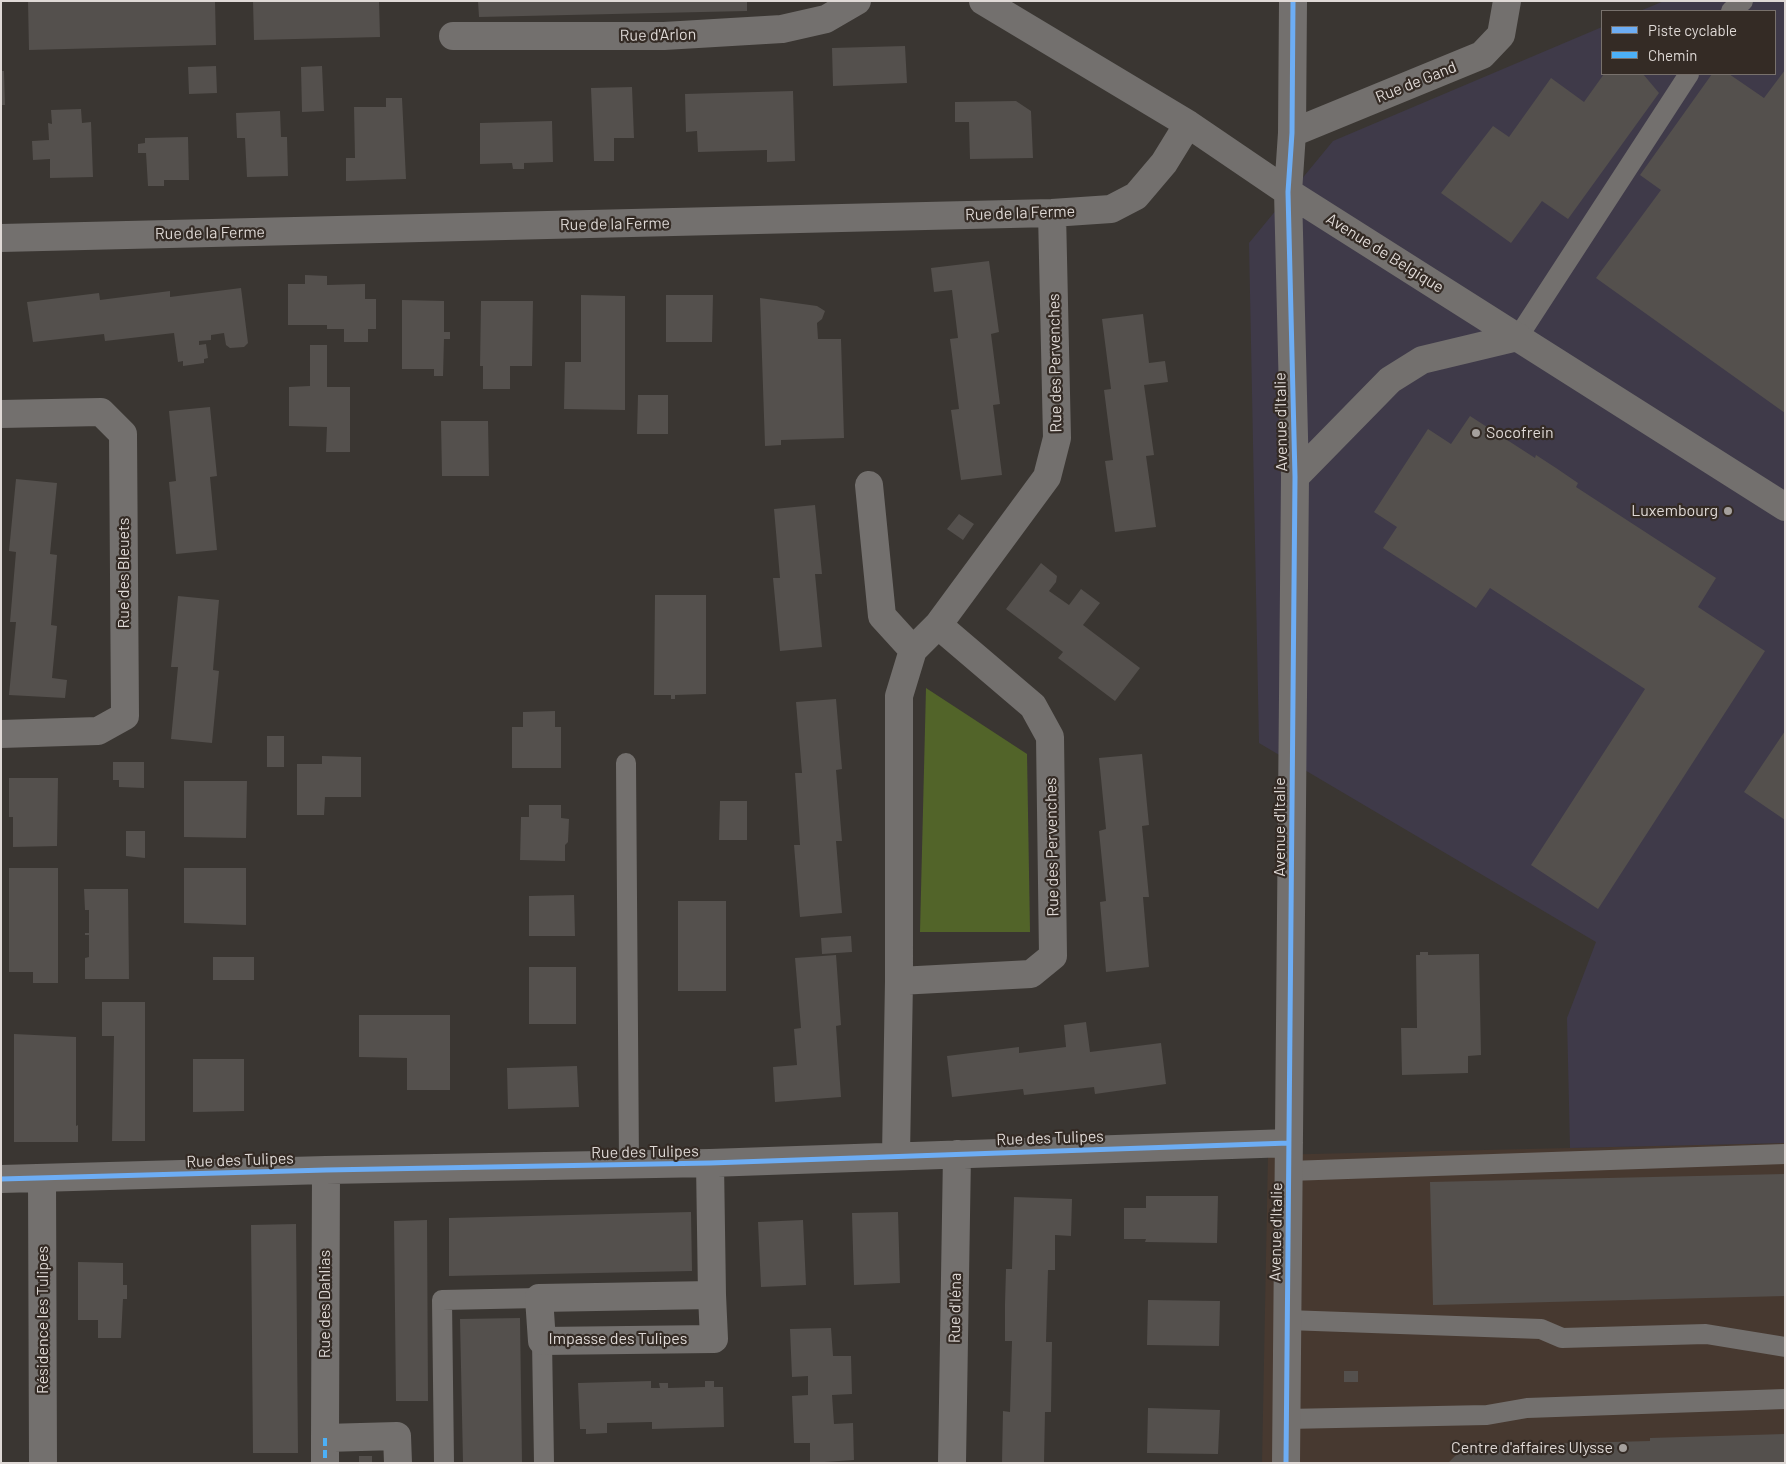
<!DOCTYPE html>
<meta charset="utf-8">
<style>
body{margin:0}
#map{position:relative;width:1786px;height:1464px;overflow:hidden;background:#3a3632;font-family:Barlow,sans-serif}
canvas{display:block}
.frame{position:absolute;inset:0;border:2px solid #dfd9d6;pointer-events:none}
.legend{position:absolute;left:1601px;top:10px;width:175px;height:65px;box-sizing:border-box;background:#342b25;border:1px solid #78716c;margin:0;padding:6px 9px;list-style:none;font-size:15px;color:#dfd9d6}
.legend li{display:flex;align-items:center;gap:10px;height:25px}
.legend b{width:25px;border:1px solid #78716c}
</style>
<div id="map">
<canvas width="1786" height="1464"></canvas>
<div class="frame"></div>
<ul class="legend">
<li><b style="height:6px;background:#6dadf4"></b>Piste cyclable</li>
<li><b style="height:6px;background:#4cb0f7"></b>Chemin</li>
</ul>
</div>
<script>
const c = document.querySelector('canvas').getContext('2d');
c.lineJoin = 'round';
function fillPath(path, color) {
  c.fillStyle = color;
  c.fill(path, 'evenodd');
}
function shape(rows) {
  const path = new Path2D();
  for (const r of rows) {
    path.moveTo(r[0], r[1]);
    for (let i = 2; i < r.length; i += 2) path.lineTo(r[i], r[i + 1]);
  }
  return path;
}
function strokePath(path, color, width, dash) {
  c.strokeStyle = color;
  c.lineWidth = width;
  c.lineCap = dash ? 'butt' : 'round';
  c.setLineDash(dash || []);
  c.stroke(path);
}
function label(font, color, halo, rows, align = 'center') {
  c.font = font + ' Barlow,sans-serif';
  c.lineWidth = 4.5;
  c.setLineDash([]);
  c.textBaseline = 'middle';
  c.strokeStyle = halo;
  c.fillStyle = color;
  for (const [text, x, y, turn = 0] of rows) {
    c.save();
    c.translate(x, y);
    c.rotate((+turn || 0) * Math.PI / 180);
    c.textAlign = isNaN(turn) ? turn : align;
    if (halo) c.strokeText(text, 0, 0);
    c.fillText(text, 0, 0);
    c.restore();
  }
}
fillPath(shape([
 [1785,1143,1785,1463,1262,1463,1268,1155]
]), '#473930');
fillPath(shape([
 [1664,1,1785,1,1785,1143,1570,1148,1567,1018,1596,942,1259,743,1249,243,1333,141,1602,27,1602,74,1775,74,1775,11,1640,11]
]), '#3f3a49');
fillPath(shape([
 [926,688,1027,754,1030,932,920,932]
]), '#526429');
fillPath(shape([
 [28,1,215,1,216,45,29,50],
 [253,1,379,1,380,37,254,40],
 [478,1,747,1,747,11,479,17],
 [905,46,907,83,833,86,832,48],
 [216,66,217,93,189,94,188,67],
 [322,66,324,111,302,112,301,67],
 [1785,70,1785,413,1596,278,1661,190,1640,175,1712,74,1729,74,1764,98],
 [1,71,4,71,5,105,1,105],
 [1604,74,1643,74,1659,93,1568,219,1542,201,1511,243,1441,193,1493,126,1509,137,1551,78,1584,102],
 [632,87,634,138,614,138,614,161,594,161,591,88],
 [793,91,795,161,767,162,767,150,698,152,697,131,686,132,685,94],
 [386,98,402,98,406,179,346,181,346,158,355,158,354,107,386,107],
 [1016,101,1031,111,1033,158,970,159,969,122,955,122,955,102],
 [81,109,82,123,91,122,93,177,50,178,50,159,33,160,32,141,49,140,48,123,52,124,51,110],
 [280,111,281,137,287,137,288,176,247,177,245,138,237,138,236,113],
 [552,121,553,162,524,163,524,169,513,169,512,163,480,164,480,123],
 [188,137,189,180,164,180,164,186,148,186,146,153,138,153,138,144,145,143,145,138],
 [989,261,999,332,991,334,1000,404,993,405,1002,475,961,480,951,410,959,409,950,339,958,338,952,290,934,292,931,268],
 [305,275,327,276,327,285,365,284,365,299,376,299,376,329,368,329,368,342,344,342,344,329,327,329,327,325,288,325,288,284,305,284],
 [241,288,248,343,244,347,230,348,226,345,224,333,211,335,211,340,199,341,199,345,206,344,208,358,204,359,204,363,183,366,183,361,178,362,174,333,105,341,104,334,33,342,27,302,99,293,100,300,170,291,170,297],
 [581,295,625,296,625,410,564,409,565,362,581,362],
 [666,295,713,295,712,342,666,342],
 [760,298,817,306,825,311,822,319,817,323,818,339,841,339,844,438,781,440,781,445,765,446],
 [402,300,444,301,444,332,450,332,450,339,444,339,443,376,434,376,434,369,402,369],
 [481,301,533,301,532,366,510,366,510,389,483,389,483,366,480,366],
 [1143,314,1149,363,1165,361,1168,382,1144,385,1154,455,1146,456,1156,527,1115,532,1105,461,1113,460,1104,390,1111,389,1102,319],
 [310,345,327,345,327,387,350,387,350,452,326,452,327,427,289,426,289,387,310,386],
 [638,395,668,395,668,434,637,434],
 [210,407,217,476,210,477,217,550,176,554,169,482,176,481,169,411],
 [1470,416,1535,458,1536,455,1556,468,1578,483,1576,487,1716,578,1698,607,1765,651,1598,909,1531,865,1645,689,1490,588,1476,608,1383,548,1397,527,1374,512,1428,429,1451,444],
 [441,421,488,421,489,476,442,476],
 [16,479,57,483,50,554,57,555,51,625,57,626,52,678,67,680,65,698,9,695,16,622,10,622,16,552,9,551],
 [815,505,822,574,815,574,822,647,780,651,773,578,780,578,774,509],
 [959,514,974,524,963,540,947,529],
 [1041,563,1057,576,1056,582,1049,591,1069,605,1081,589,1100,603,1083,625,1140,668,1115,701,1058,658,1063,652,1006,609],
 [655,595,706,595,706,694,675,695,675,699,671,699,671,695,654,695],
 [178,596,219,600,213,670,219,671,212,743,171,739,178,667,171,667],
 [836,699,842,769,836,770,842,841,836,841,842,913,800,917,794,845,800,845,795,773,802,773,796,702],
 [555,711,555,727,561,727,561,768,512,768,512,727,523,727,523,712],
 [1785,731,1785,820,1744,792],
 [267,736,284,736,284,767,267,767],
 [1142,754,1149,825,1142,826,1149,897,1143,897,1149,967,1106,972,1100,902,1106,901,1099,831,1106,829,1099,758],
 [322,756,361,757,361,797,325,797,324,815,297,815,297,764,322,764],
 [113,762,144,762,144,788,119,787,119,780,113,780],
 [9,778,58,778,57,846,13,847,13,817,9,817],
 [184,781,247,781,246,838,184,837],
 [720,801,747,801,747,840,719,840],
 [529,805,561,805,561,818,569,819,568,842,565,845,565,861,520,860,521,817,529,817],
 [126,831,145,831,145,858,126,856],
 [9,868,58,868,58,983,33,983,33,972,9,972],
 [184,868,246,868,246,925,184,923],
 [84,889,128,889,129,979,85,979,85,958,89,957,89,935,85,935,85,933,89,933,89,910,85,910],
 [574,895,575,936,529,936,529,896],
 [678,901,726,901,726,991,678,991],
 [851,936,852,952,822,954,821,938],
 [1420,952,1428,952,1428,955,1479,954,1481,1055,1468,1056,1468,1073,1402,1075,1401,1028,1417,1028,1416,955,1420,955],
 [836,955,841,1025,836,1026,841,1097,775,1102,773,1067,797,1065,794,1029,801,1028,795,958],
 [213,957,254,957,254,980,213,980],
 [529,967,576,967,576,1024,529,1024],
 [102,1002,145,1002,145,1141,112,1141,114,1036,102,1036],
 [359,1015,450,1015,450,1090,407,1090,407,1058,359,1057],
 [1086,1022,1090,1052,1161,1043,1166,1084,1095,1094,1094,1087,1024,1095,1023,1089,952,1097,947,1056,1019,1047,1019,1053,1066,1047,1064,1025],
 [14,1034,76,1037,76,1126,78,1125,78,1142,14,1142],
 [193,1059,244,1059,244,1111,193,1112],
 [577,1066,579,1107,508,1109,507,1068],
 [1785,1174,1785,1296,1433,1305,1430,1182],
 [1146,1196,1218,1196,1217,1243,1145,1242,1146,1239,1124,1239,1124,1208,1146,1208],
 [1014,1197,1072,1199,1071,1236,1055,1235,1055,1270,1048,1270,1046,1342,1052,1342,1051,1412,1045,1412,1044,1463,1002,1463,1003,1411,1010,1412,1012,1341,1005,1341,1005,1304,1006,1269,1012,1269],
 [691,1212,692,1271,449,1276,449,1218],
 [898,1212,900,1283,854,1285,852,1213],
 [427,1220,428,1401,396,1401,394,1221],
 [803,1220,806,1285,761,1287,758,1222],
 [296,1224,298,1453,253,1453,251,1225],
 [78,1262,123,1263,123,1285,127,1285,127,1299,123,1299,121,1338,98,1338,98,1320,78,1320],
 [1148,1300,1220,1301,1219,1346,1147,1345],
 [520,1318,522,1463,463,1463,460,1319],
 [831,1328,833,1356,851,1356,852,1394,832,1395,834,1424,853,1423,854,1460,810,1463,810,1443,794,1443,792,1396,808,1395,808,1376,792,1377,790,1329],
 [1344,1371,1358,1371,1358,1382,1344,1382],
 [651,1381,651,1388,660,1388,659,1383,668,1383,668,1388,705,1387,705,1381,714,1381,714,1387,723,1387,724,1427,652,1429,652,1422,607,1423,607,1433,586,1434,586,1429,580,1429,578,1383],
 [1148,1408,1220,1410,1218,1454,1147,1453],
 [1785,1434,1785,1463,1448,1463,1461,1450,1461,1446,1650,1441,1650,1438],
 [359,1456,372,1456,372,1463,359,1463]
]), '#54504d');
strokePath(shape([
 [1731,11,1743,1],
 [1518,337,1689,74],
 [626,763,629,1165],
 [1289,1171,1785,1154],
 [1287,1320,1541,1329,1562,1338,1706,1334,1785,1347],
 [542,1341,544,1463],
 [1286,1419,1487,1415,1527,1408,1785,1399],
 [444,1463,442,1300,539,1298]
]), '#73706e', 20);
strokePath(shape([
 [983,1,1188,124,1288,192,1785,507],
 [453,36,664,36,782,29,826,19,857,1],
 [1292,133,1482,55,1501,35,1507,1],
 [1,238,1052,213,1111,209,1136,196,1164,163,1188,124],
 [1,414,101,412,123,434,125,716,98,731,1,734],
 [1295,477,1390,380,1422,360,1518,337],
 [869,485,882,616,913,650],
 [899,981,1031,974,1053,956,1050,737,1033,706,938,625],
 [896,1155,899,981,899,696,913,650,938,625,1047,477,1057,438,1052,213],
 [710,1163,712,1295,539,1298,542,1341,714,1339,712,1295],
 [326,1170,325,1438,397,1436,398,1463],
 [42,1178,43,1463],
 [1,1179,326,1170,710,1163,1289,1143],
 [325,1438,325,1463],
 [952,1463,957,1154],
 [1286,1463,1295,477,1288,192,1292,133,1293,1]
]), '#73706e', 28);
strokePath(shape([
 [325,1438,325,1463]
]), '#4cb0f7', 4, [8, 4]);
strokePath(shape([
 [1,1179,326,1170,710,1163,1289,1143],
 [1286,1463,1295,477,1288,192,1292,133,1293,1]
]), '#6dadf4', 5);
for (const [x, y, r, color] of [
 [1476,433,5,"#a5a09d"],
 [1728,511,5,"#a5a09d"],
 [1623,1448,5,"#a5a09d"]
]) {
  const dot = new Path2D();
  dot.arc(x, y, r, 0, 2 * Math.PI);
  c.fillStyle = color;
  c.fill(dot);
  strokePath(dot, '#342b25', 2);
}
label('16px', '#dfd9d6', '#342b25', [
 ["Rue d'Arlon",658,35,-1],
 ["Rue de Gand",1416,82,-22],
 ["Rue de la Ferme",1020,213,-2],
 ["Rue de la Ferme",615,224,-1],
 ["Rue de la Ferme",210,233,-1],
 ["Avenue de Belgique",1385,253,32],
 ["Rue des Pervenches",1055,363,-91],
 ["Avenue d'Italie",1281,422,-91],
 ["Rue des Bleuets",124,573,-90],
 ["Avenue d'Italie",1280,827,-90],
 ["Rue des Pervenches",1052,847,-91],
 ["Rue des Tulipes",1050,1138,-2],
 ["Rue des Tulipes",645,1152,-1],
 ["Rue des Tulipes",240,1160,-2],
 ["Avenue d'Italie",1276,1232,-89],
 ["Rue des Dahlias",325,1304,-90],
 ["Rue d'Iéna",955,1308,-89],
 ["Résidence les Tulipes",43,1320,-90],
 ["Impasse des Tulipes",618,1339]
]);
label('16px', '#dfd9d6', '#342b25', [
 ["Socofrein",1486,433,"left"],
 ["Luxembourg",1718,511],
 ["Centre d'affaires Ulysse",1613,1448]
], 'right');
</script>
